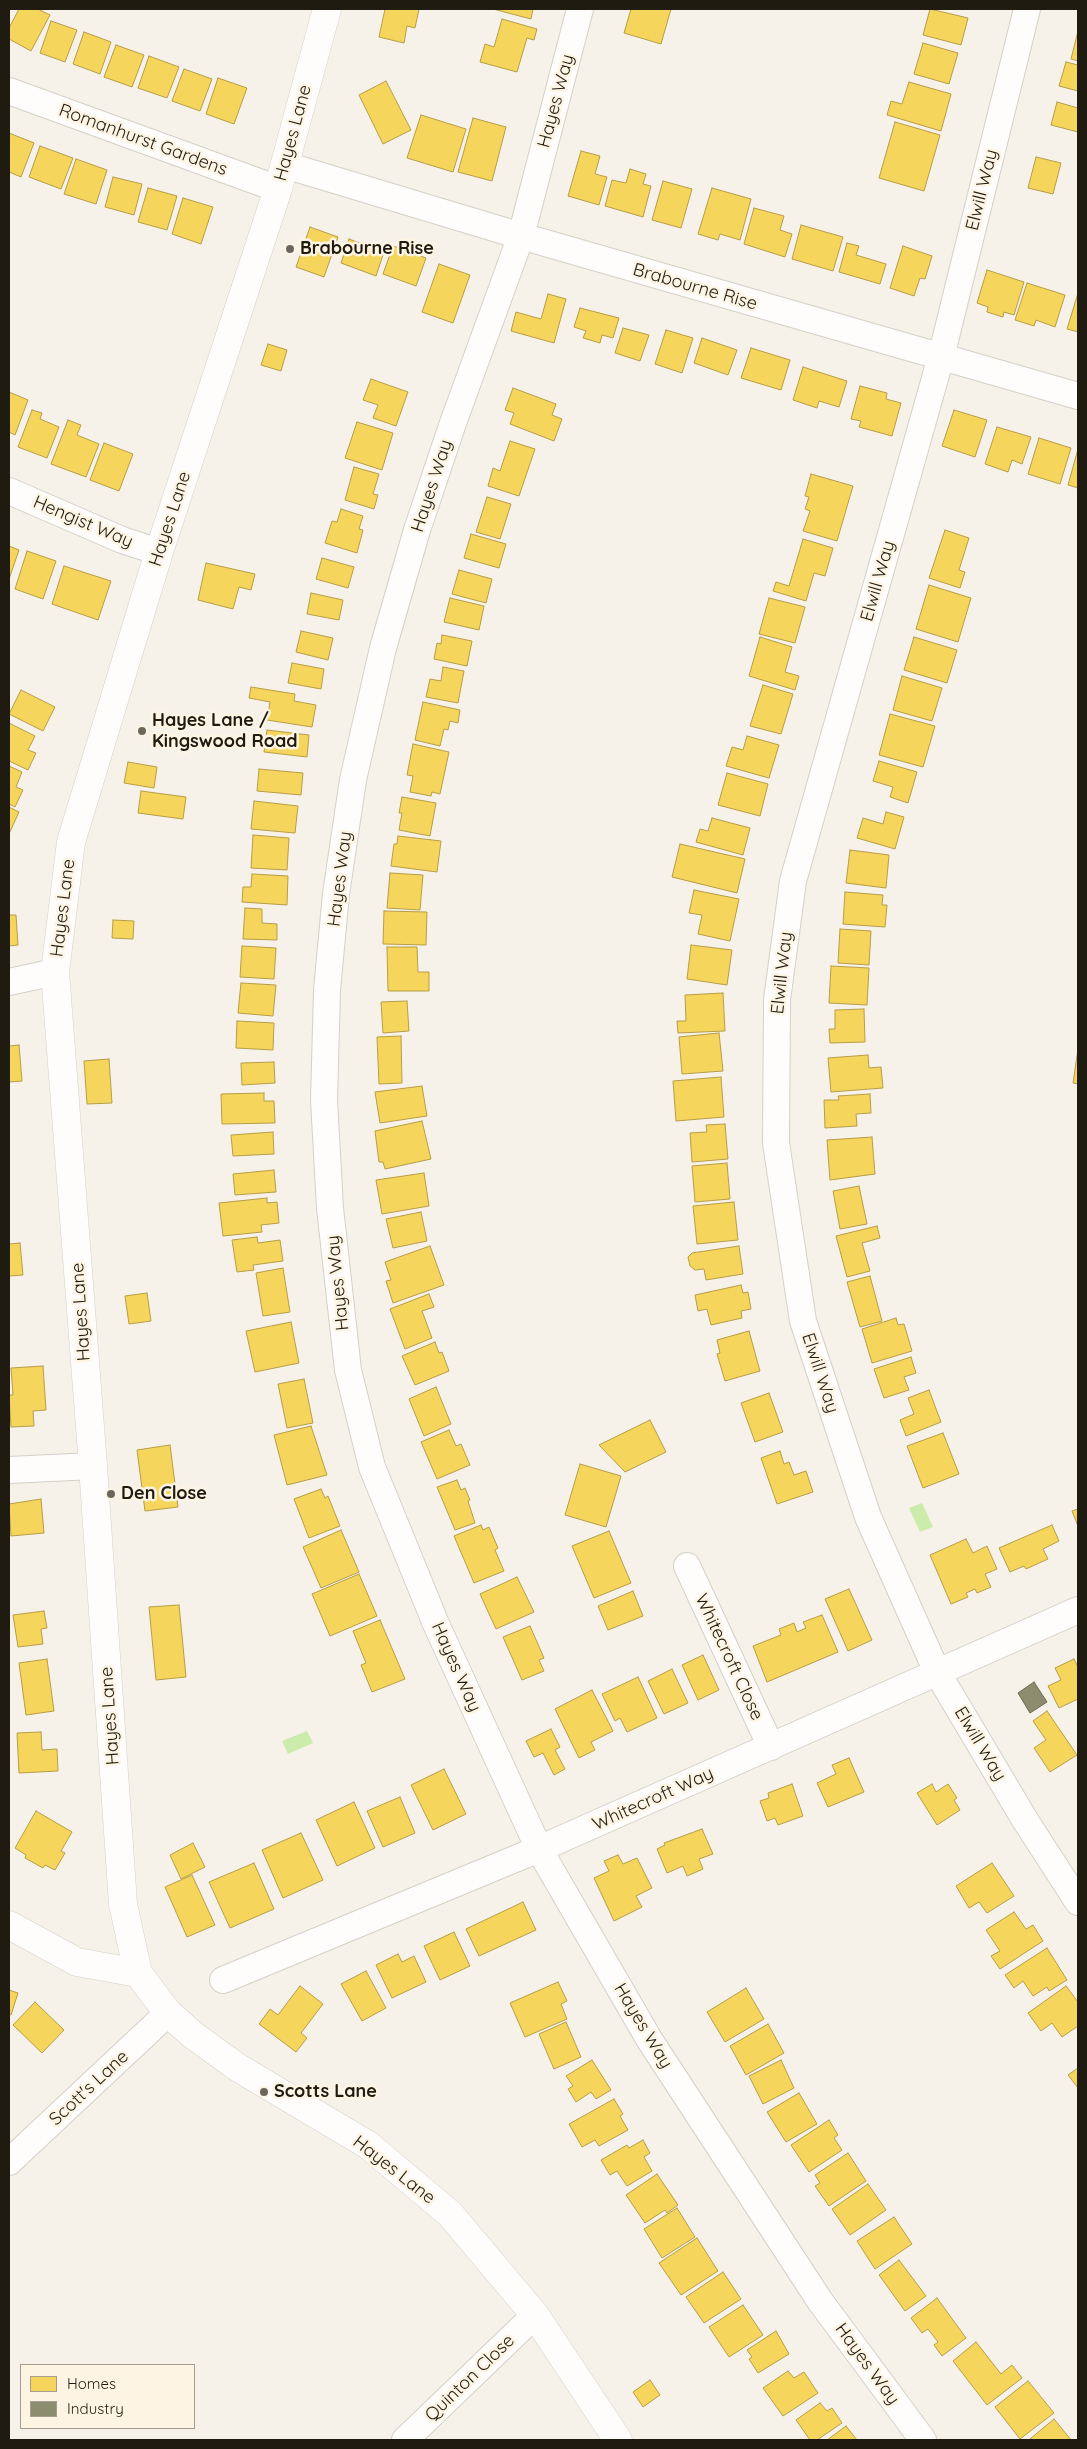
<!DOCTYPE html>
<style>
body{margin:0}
#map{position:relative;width:1087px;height:2449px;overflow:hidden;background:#f7f2e9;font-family:Quicksand,sans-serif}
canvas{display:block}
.frame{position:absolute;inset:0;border:10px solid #201b11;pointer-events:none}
.legend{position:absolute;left:20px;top:2364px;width:175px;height:65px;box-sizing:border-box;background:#fdf4e3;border:1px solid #a59d8f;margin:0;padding:6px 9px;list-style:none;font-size:15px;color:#201b11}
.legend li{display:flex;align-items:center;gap:10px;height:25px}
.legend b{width:25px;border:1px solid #a59d8f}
</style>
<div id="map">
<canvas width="1087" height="2449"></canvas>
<div class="frame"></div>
<ul class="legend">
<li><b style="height:14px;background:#f6d55c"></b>Homes</li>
<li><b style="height:14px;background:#8c8c6e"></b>Industry</li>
</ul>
</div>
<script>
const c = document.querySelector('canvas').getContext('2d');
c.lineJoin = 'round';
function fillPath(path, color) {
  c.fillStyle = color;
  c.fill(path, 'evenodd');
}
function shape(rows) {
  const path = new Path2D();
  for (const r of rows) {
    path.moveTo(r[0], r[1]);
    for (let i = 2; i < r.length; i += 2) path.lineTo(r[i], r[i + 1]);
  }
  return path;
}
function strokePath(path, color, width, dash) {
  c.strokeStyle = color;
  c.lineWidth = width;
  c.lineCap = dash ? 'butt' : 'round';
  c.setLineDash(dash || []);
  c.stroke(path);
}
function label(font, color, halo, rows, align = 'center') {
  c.font = font + ' Quicksand,sans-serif';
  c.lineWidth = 5;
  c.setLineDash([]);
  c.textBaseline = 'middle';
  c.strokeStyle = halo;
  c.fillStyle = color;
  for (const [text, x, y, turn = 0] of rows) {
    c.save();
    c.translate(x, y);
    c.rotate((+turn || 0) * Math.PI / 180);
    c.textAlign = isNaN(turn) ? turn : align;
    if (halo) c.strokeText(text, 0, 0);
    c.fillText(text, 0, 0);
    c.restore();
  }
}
fillPath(shape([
 [922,1503,933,1527,920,1532,909,1508],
 [307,1731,313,1743,288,1754,282,1741]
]), '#ccecab');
const homes = shape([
 [19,9,38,9,50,15,31,51,9,39,9,28,19,9],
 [385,9,419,9,415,28,407,26,404,43,379,37,385,9],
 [493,9,533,9,531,19,493,9],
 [631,9,671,9,661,44,624,33,631,9],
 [930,9,968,18,961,45,923,35,930,9],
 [502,19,537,29,534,40,527,38,517,72,480,62,485,44,494,47,502,19],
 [51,21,77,30,65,62,40,53,51,21],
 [1078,31,1078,61,1071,59,1078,31],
 [84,32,111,42,100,74,73,64,84,32],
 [923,43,958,53,949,84,914,74,923,43],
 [116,45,144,55,132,87,104,77,116,45],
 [149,56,179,67,167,98,138,88,149,56],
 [1066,62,1078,65,1078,91,1059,86,1066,62],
 [184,69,212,79,200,111,172,101,184,69],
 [218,78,247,88,234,124,206,114,218,78],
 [386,81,411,130,383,144,359,95,386,81],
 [909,82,951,94,941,131,887,115,891,101,902,104,909,82],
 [1057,102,1078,108,1078,132,1051,125,1057,102],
 [421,115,466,129,453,172,407,158,421,115],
 [473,118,506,127,492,181,458,172,473,118],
 [895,122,940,135,924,191,879,178,895,122],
 [9,133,34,143,21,177,9,172,9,133],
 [40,146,73,158,61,189,29,177,40,146],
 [581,151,600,156,595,174,607,177,599,205,568,196,581,151],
 [1036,157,1061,163,1053,194,1028,188,1036,157],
 [76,159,107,170,96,204,64,194,76,159],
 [630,169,646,174,643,184,651,186,643,217,605,206,612,180,626,183,630,169],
 [113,177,142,184,134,215,105,207,113,177],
 [663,181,692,189,681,228,652,220,663,181],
 [148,188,177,196,167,230,138,222,148,188],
 [712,188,751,199,740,240,720,234,718,240,698,234,712,188],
 [183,198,213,207,201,244,172,234,183,198],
 [754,208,784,216,780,230,792,234,785,257,744,244,754,208],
 [801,225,843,237,833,271,792,259,801,225],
 [310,227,338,237,324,277,296,267,310,227],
 [349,239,384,252,376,276,341,263,349,239],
 [847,243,859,246,856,255,886,264,880,284,839,272,847,243],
 [393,246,426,258,416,286,383,274,393,246],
 [903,246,932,256,925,279,920,278,914,296,890,288,903,246],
 [439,264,470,275,453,323,422,312,439,264],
 [987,270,1024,282,1014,315,1004,312,1003,317,987,312,988,307,977,303,987,270],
 [1027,283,1065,295,1055,327,1036,320,1034,326,1015,320,1027,283],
 [1078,293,1078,332,1067,329,1078,293],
 [548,294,566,299,554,343,511,331,516,312,541,319,548,294],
 [580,308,619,318,613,338,602,335,600,343,583,338,586,331,574,327,580,308],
 [623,328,649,335,640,361,615,353,623,328],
 [666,330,693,338,682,373,655,364,666,330],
 [702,338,737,350,728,375,694,363,702,338],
 [268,344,287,350,281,371,261,365,268,344],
 [751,348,790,360,781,390,741,378,751,348],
 [803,367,847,381,839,407,819,401,817,408,793,400,803,367],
 [371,379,408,392,396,426,373,418,378,405,363,400,371,379],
 [860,386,887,393,886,399,901,403,892,436,859,427,861,421,851,419,860,386],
 [513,388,556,404,552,415,562,419,554,441,510,424,514,413,505,410,513,388],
 [9,392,28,400,15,435,9,432,9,392],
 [32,410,42,413,40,419,59,427,47,458,18,447,32,410],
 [954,410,987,420,975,457,942,446,954,410],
 [68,420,81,425,77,435,99,444,86,477,51,464,68,420],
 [357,422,393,433,382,470,345,458,357,422],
 [997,427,1031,437,1022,464,1012,460,1008,472,985,464,997,427],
 [1039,438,1071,448,1060,484,1028,474,1039,438],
 [510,441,535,449,519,496,488,486,493,468,500,471,510,441],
 [104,443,133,454,119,491,90,480,104,443],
 [1078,449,1078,488,1068,485,1078,449],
 [354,467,379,474,373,494,378,495,374,509,345,500,354,467],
 [811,474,853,486,837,541,803,531,810,511,805,509,809,497,805,496,811,474],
 [487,497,511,504,500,539,476,532,487,497],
 [341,509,363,516,359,529,363,530,357,553,325,543,332,521,337,522,341,509],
 [945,530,969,538,959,570,965,572,960,588,929,578,945,530],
 [471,534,506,544,499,568,464,558,471,534],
 [803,539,833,548,825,576,814,573,806,601,773,591,776,582,789,586,803,539],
 [9,546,19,550,9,579,9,546],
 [27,551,56,561,43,599,15,589,27,551],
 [322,558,354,567,348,588,316,579,322,558],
 [206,563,255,574,251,590,239,587,233,609,198,600,206,563],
 [64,566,111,581,98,620,52,604,64,566],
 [459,570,492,579,486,603,452,594,459,570],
 [929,585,971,598,958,642,916,629,929,585],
 [311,593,343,600,339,620,307,614,311,593],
 [450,598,484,606,479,630,444,622,450,598],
 [769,598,805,607,795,643,759,634,769,598],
 [301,631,333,638,328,660,296,652,301,631],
 [442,635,472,641,467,666,434,659,437,643,441,644,442,635],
 [760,637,792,647,785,672,799,676,795,690,749,676,760,637],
 [914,637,957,650,947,683,904,670,914,637],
 [292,663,324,669,321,689,288,683,292,663],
 [443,667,464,671,458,703,426,697,430,679,441,681,443,667],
 [902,676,942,688,932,721,893,710,902,676],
 [763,685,793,694,781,734,750,726,763,685],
 [251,687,295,694,294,701,316,705,312,727,267,720,270,702,249,698,251,687],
 [21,690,55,707,43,731,9,714,21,690],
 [423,702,460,710,458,723,450,721,448,730,444,729,440,746,415,740,423,702],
 [890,714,935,726,923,767,879,755,890,714],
 [9,723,35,736,28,750,36,753,28,770,9,761,9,723],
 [267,730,309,735,307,757,264,752,267,730],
 [747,736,779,745,769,778,726,766,732,747,743,750,747,736],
 [413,744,449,752,440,794,432,792,431,796,410,792,413,776,407,775,413,744],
 [879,761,917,772,908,803,890,797,893,787,873,781,879,761],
 [128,762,157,767,154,788,124,783,128,762],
 [9,766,22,772,16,787,23,790,15,807,9,804,9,766],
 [259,769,303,773,301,795,257,791,259,769],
 [727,773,768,784,760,816,718,805,727,773],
 [141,791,186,797,183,819,138,813,141,791],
 [402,797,436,803,430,836,399,830,402,813,399,813,402,797],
 [254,801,298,806,295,833,251,829,254,801],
 [9,807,19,812,9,834,9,807],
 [886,812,904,817,895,849,857,838,863,818,883,824,886,812],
 [712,818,750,828,743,855,696,842,700,829,708,831,712,818],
 [253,835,289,838,287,870,251,868,253,835],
 [398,836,441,841,437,872,391,866,394,844,397,844,398,836],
 [680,844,745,859,737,893,672,877,680,844],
 [850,850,889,855,886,888,846,883,850,850],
 [390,873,423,875,420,910,387,908,390,873],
 [252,874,288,876,287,905,242,902,243,887,251,887,252,874],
 [694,890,739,899,730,941,698,934,702,915,689,913,694,890],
 [845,892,883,895,882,905,887,905,885,927,843,924,845,892],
 [245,908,262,909,262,923,277,924,277,940,243,939,245,908],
 [384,911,427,912,426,945,383,944,384,911],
 [9,915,16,915,18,945,9,946,9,915],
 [113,920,134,921,133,939,112,938,113,920],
 [840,929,871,931,869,965,838,963,840,929],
 [691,945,732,950,727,985,687,979,691,945],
 [242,946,276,948,274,979,240,977,242,946],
 [387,947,417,947,418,972,429,972,429,991,388,991,387,947],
 [831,966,869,968,867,1005,829,1003,831,966],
 [241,983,276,985,273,1016,238,1013,241,983],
 [723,993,725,1031,678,1033,677,1021,686,1021,685,995,723,993],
 [407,1001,409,1031,383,1033,381,1002,407,1001],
 [864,1009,865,1042,830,1043,829,1029,835,1029,835,1010,864,1009],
 [237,1021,274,1023,273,1050,236,1048,237,1021],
 [719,1033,723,1071,682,1074,679,1037,719,1033],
 [401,1036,402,1083,379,1084,377,1037,401,1036],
 [19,1045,22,1081,9,1082,9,1046,19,1045],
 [1078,1049,1078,1084,1073,1083,1078,1049],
 [868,1055,869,1068,881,1067,883,1088,831,1092,828,1058,868,1055],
 [109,1059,112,1103,87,1104,84,1061,109,1059],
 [274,1062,275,1083,242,1085,241,1063,274,1062],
 [721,1077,724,1117,676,1121,673,1081,721,1077],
 [422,1086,427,1116,380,1123,375,1092,422,1086],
 [264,1093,264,1101,274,1101,275,1123,222,1124,221,1094,264,1093],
 [870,1094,871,1113,856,1114,857,1126,825,1128,824,1100,839,1100,838,1096,870,1094],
 [422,1121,431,1159,385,1169,383,1162,379,1162,375,1131,422,1121],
 [725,1124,728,1159,692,1162,690,1133,707,1132,706,1125,725,1124],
 [273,1132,274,1154,233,1156,231,1135,273,1132],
 [872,1137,875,1174,830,1180,827,1140,872,1137],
 [727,1163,730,1199,695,1202,692,1166,727,1163],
 [274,1170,276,1192,235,1195,233,1174,274,1170],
 [424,1173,429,1206,382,1214,376,1180,424,1173],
 [859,1186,867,1224,840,1229,833,1191,859,1186],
 [267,1198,267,1203,277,1202,279,1223,261,1225,262,1232,223,1236,219,1203,267,1198],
 [734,1202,738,1240,697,1244,693,1206,734,1202],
 [421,1212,427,1241,393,1248,386,1219,421,1212],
 [877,1226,880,1238,862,1243,870,1271,847,1277,836,1236,877,1226],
 [257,1237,258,1243,280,1240,283,1261,253,1265,254,1270,237,1272,232,1240,257,1237],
 [20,1243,23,1275,9,1276,9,1244,20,1243],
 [430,1246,444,1285,393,1303,386,1281,391,1280,385,1262,430,1246],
 [739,1246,743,1274,706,1280,704,1269,695,1270,690,1266,688,1257,692,1253,739,1246],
 [283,1268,290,1312,263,1316,256,1273,283,1268],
 [870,1276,882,1321,860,1327,847,1282,870,1276],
 [741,1285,743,1293,748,1292,751,1309,741,1311,742,1318,711,1325,707,1309,698,1311,695,1295,741,1285],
 [147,1293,151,1321,129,1324,125,1296,147,1293],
 [429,1294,434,1307,422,1311,432,1338,405,1349,390,1309,429,1294],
 [896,1318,898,1325,904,1324,912,1351,872,1363,862,1329,896,1318],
 [291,1322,299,1363,255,1372,246,1331,291,1322],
 [749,1331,760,1371,725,1381,717,1354,720,1353,717,1340,749,1331],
 [435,1342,439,1353,442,1352,449,1371,415,1385,402,1356,435,1342],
 [911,1357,916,1373,904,1377,909,1390,884,1398,874,1369,911,1357],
 [43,1366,46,1410,33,1411,34,1426,11,1427,9,1395,13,1395,11,1368,43,1366],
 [304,1379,313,1423,287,1428,278,1384,304,1379],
 [436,1387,451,1424,424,1436,409,1399,436,1387],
 [929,1390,941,1422,906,1436,900,1420,914,1414,908,1398,929,1390],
 [769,1393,783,1432,755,1442,741,1403,769,1393],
 [650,1420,666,1452,625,1472,599,1445,650,1420],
 [311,1426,327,1475,287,1485,274,1435,311,1426],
 [449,1430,456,1446,461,1444,470,1465,437,1479,421,1442,449,1430],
 [943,1433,959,1474,923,1488,907,1446,943,1433],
 [170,1445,178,1507,145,1511,137,1450,170,1445],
 [780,1451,784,1464,789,1462,794,1475,806,1471,813,1492,777,1504,761,1458,780,1451],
 [580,1464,621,1476,606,1527,565,1515,580,1464],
 [457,1480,461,1490,465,1488,470,1500,468,1501,475,1523,455,1530,437,1487,457,1480],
 [321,1489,325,1498,328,1496,340,1526,309,1538,294,1499,321,1489],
 [41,1499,44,1533,11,1536,9,1504,41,1499],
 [1078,1509,1078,1526,1072,1511,1078,1509],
 [481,1525,483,1530,489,1527,498,1548,495,1550,504,1571,474,1583,454,1536,481,1525],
 [1052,1525,1059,1541,1043,1549,1048,1559,1026,1569,1024,1566,1010,1572,999,1548,1052,1525],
 [341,1530,359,1572,321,1588,303,1547,341,1530],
 [609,1531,631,1583,594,1598,572,1546,609,1531],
 [966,1539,973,1553,987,1546,997,1569,985,1574,991,1587,977,1593,975,1589,966,1593,968,1597,951,1604,930,1555,966,1539],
 [359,1574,377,1616,330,1636,312,1594,359,1574],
 [517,1577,534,1612,496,1629,480,1594,517,1577],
 [849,1589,872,1640,848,1651,825,1599,849,1589],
 [633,1591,643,1616,608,1630,598,1606,633,1591],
 [179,1605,186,1677,156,1680,149,1607,179,1605],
 [44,1611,47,1628,41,1629,43,1644,18,1647,13,1615,44,1611],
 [822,1615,838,1652,767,1682,753,1646,781,1635,779,1629,794,1623,797,1632,806,1628,803,1622,822,1615],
 [380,1620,405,1679,372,1692,361,1665,366,1663,353,1631,380,1620],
 [530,1626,544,1658,539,1660,544,1671,522,1680,503,1637,530,1626],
 [703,1655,719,1690,698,1700,682,1665,703,1655],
 [47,1659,54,1711,26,1715,19,1663,47,1659],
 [1074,1659,1078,1667,1078,1699,1059,1708,1048,1686,1061,1680,1055,1668,1074,1659],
 [672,1669,688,1703,664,1714,648,1681,672,1669],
 [638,1677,657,1718,627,1732,620,1718,615,1721,602,1694,638,1677],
 [592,1690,613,1731,591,1742,595,1750,579,1758,555,1709,592,1690],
 [1047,1711,1077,1755,1050,1772,1034,1748,1046,1740,1033,1721,1047,1711],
 [551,1729,560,1747,555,1750,565,1769,554,1775,543,1753,534,1757,526,1741,551,1729],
 [41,1732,42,1750,57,1749,58,1771,19,1773,17,1733,41,1732],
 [849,1758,864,1792,828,1807,817,1783,836,1774,832,1765,849,1758],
 [444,1769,466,1814,433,1830,411,1785,444,1769],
 [792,1784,803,1816,778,1825,775,1818,767,1821,760,1801,769,1798,768,1793,792,1784],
 [932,1784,936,1792,948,1784,957,1798,954,1800,960,1810,937,1825,917,1793,932,1784],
 [400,1797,415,1833,383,1847,367,1811,400,1797],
 [354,1802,375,1848,337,1866,316,1820,354,1802],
 [36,1811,72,1832,61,1851,65,1853,55,1870,45,1865,43,1868,25,1858,26,1855,15,1848,36,1811],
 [702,1829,713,1854,699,1859,703,1869,687,1876,683,1866,667,1873,657,1849,665,1845,664,1843,702,1829],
 [301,1833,323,1880,283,1898,262,1850,301,1833],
 [193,1843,205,1867,181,1879,170,1855,193,1843],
 [618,1855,623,1864,637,1858,652,1888,636,1896,642,1907,614,1921,594,1878,609,1871,604,1861,618,1855],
 [254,1863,274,1909,230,1928,209,1882,254,1863],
 [992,1863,1014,1896,987,1913,979,1902,969,1908,956,1886,992,1863],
 [192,1875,215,1925,187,1937,165,1887,192,1875],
 [523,1902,536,1930,479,1956,466,1929,523,1902],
 [1014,1912,1026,1929,1033,1925,1043,1941,1000,1969,991,1956,1000,1951,986,1930,1014,1912],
 [454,1932,470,1966,440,1980,424,1946,454,1932],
 [1047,1948,1067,1980,1049,1991,1047,1987,1033,1996,1023,1981,1014,1988,1005,1975,1047,1948],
 [398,1954,402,1962,414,1956,426,1982,392,1998,376,1965,398,1954],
 [366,1971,386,2008,362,2021,341,1984,366,1971],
 [558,1982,567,2001,561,2004,567,2019,525,2037,510,2003,558,1982],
 [300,1986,323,2004,301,2033,307,2038,296,2052,259,2024,270,2009,278,2015,300,1986],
 [1066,1986,1078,2002,1078,2026,1062,2037,1052,2023,1041,2031,1028,2013,1066,1986],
 [746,1988,764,2019,725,2042,707,2012,746,1988],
 [9,1990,18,1993,11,2015,9,2014,9,1990],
 [35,2002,64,2030,42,2053,13,2025,35,2002],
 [566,2022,581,2057,554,2069,539,2034,566,2022],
 [768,2024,784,2053,746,2075,730,2046,768,2024],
 [592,2060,611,2090,596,2099,591,2092,576,2102,568,2089,573,2086,566,2076,592,2060],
 [781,2060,794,2088,763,2104,749,2076,781,2060],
 [1078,2068,1078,2088,1068,2075,1078,2068],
 [799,2093,817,2124,786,2142,767,2112,799,2093],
 [614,2099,623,2114,620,2116,628,2130,599,2146,595,2140,582,2147,569,2124,614,2099],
 [829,2120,838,2135,834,2138,842,2150,809,2172,791,2145,829,2120],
 [643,2140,650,2153,644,2157,652,2171,627,2186,617,2171,610,2175,601,2160,627,2145,629,2148,643,2140],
 [848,2153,866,2181,829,2206,815,2186,820,2183,815,2175,848,2153],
 [657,2174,678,2205,667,2213,665,2210,645,2223,626,2195,657,2174],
 [868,2184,886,2210,850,2235,832,2209,868,2184],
 [677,2208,695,2237,662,2258,644,2229,677,2208],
 [894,2217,912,2244,875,2269,857,2241,894,2217],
 [697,2238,718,2271,681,2295,659,2263,697,2238],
 [899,2260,926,2296,905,2311,879,2275,899,2260],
 [723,2272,741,2299,704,2323,686,2297,723,2272],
 [937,2298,966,2338,942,2356,934,2345,938,2342,928,2329,922,2333,911,2318,937,2298],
 [743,2305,763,2335,729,2357,709,2327,743,2305],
 [776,2331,789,2354,758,2373,749,2359,752,2357,747,2350,776,2331],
 [976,2342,1001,2374,1012,2365,1022,2378,987,2405,953,2361,976,2342],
 [788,2371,794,2378,804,2372,818,2393,783,2416,763,2388,788,2371],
 [650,2380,660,2395,643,2407,633,2392,650,2380],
 [1028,2381,1054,2413,1020,2439,995,2407,1028,2381],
 [820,2403,827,2411,832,2408,842,2423,817,2440,810,2440,796,2420,820,2403],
 [1054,2419,1071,2440,1031,2440,1030,2439,1054,2419],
 [846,2426,857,2440,827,2440,846,2426]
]);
fillPath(homes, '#f6d55c');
strokePath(homes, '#b69d46', 1);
const industry = shape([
 [1034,1682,1047,1702,1030,1713,1018,1693,1034,1682]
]);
fillPath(industry, '#8c8c6e');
strokePath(industry, '#6c6a52', 1);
const street = shape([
 [580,9,521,236,453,423,417,530,383,648,353,780,336,894,327,990,324,1100,330,1208,348,1370,372,1467,436,1624,539,1849,649,2039,820,2301,923,2440],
 [1027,9,941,357,793,881,777,1000,776,1143,803,1321,868,1517,937,1672,1025,1820,1078,1902],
 [9,91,278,189],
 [285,165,521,236,1078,396],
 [9,491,122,540,159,552],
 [9,982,55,972],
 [9,1470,93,1466],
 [687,1566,771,1747],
 [223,1980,539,1849,1078,1610],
 [9,2162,168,2013],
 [405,2440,535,2315]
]);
const secondary = shape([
 [327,9,278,189,159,552,71,842,55,972,93,1466,123,1904,138,1973,168,2013,193,2035,237,2067,368,2145,450,2214,535,2315,618,2440],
 [9,1925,77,1962,138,1973]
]);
strokePath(street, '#d5d0c6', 28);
strokePath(secondary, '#d5d0c6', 29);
strokePath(street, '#fefdfc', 26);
strokePath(secondary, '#fefdfc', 28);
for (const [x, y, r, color] of [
 [290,249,5,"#6b665d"],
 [142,731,5,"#6b665d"],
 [111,1494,5,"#6b665d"],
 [264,2092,5,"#6b665d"]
]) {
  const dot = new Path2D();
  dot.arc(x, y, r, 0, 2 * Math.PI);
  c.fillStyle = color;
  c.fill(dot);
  strokePath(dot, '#fdf4e3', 2);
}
label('18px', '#201b11', '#fdf4e3', [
 ["Hayes Way",556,101,-75],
 ["Hayes Lane",293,133,-75],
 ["Romanhurst Gardens",143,140,20],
 ["Elwill Way",982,190,-76],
 ["Brabourne Rise",695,287,16],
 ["Hayes Way",432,486,-72],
 ["Hayes Lane",170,519,-72],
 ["Hengist Way",83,522,23],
 ["Elwill Way",878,581,-74],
 ["Hayes Way",340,879,-83],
 ["Hayes Lane",63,908,-83],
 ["Elwill Way",782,973,-84],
 ["Hayes Way",338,1283,-96],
 ["Hayes Lane",81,1312,-94],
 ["Elwill Way",820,1373,72],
 ["Whitecroft Close",729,1657,65],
 ["Hayes Way",456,1667,66],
 ["Hayes Lane",110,1716,-94],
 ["Elwill Way",980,1744,59],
 ["Whitecroft Way",653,1799,-24],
 ["Hayes Way",643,2026,59],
 ["Scott's Lane",89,2088,-43],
 ["Hayes Lane",394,2170,38],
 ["Hayes Way",867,2364,54],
 ["Quinton Close",470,2378,-44]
]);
label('bold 18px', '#201b11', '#fdf4e3', [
 ["Brabourne Rise",300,249],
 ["Hayes Lane /",152,721],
 ["Kingswood Road",152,742],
 ["Den Close",121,1494],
 ["Scotts Lane",274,2092]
], 'left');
</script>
